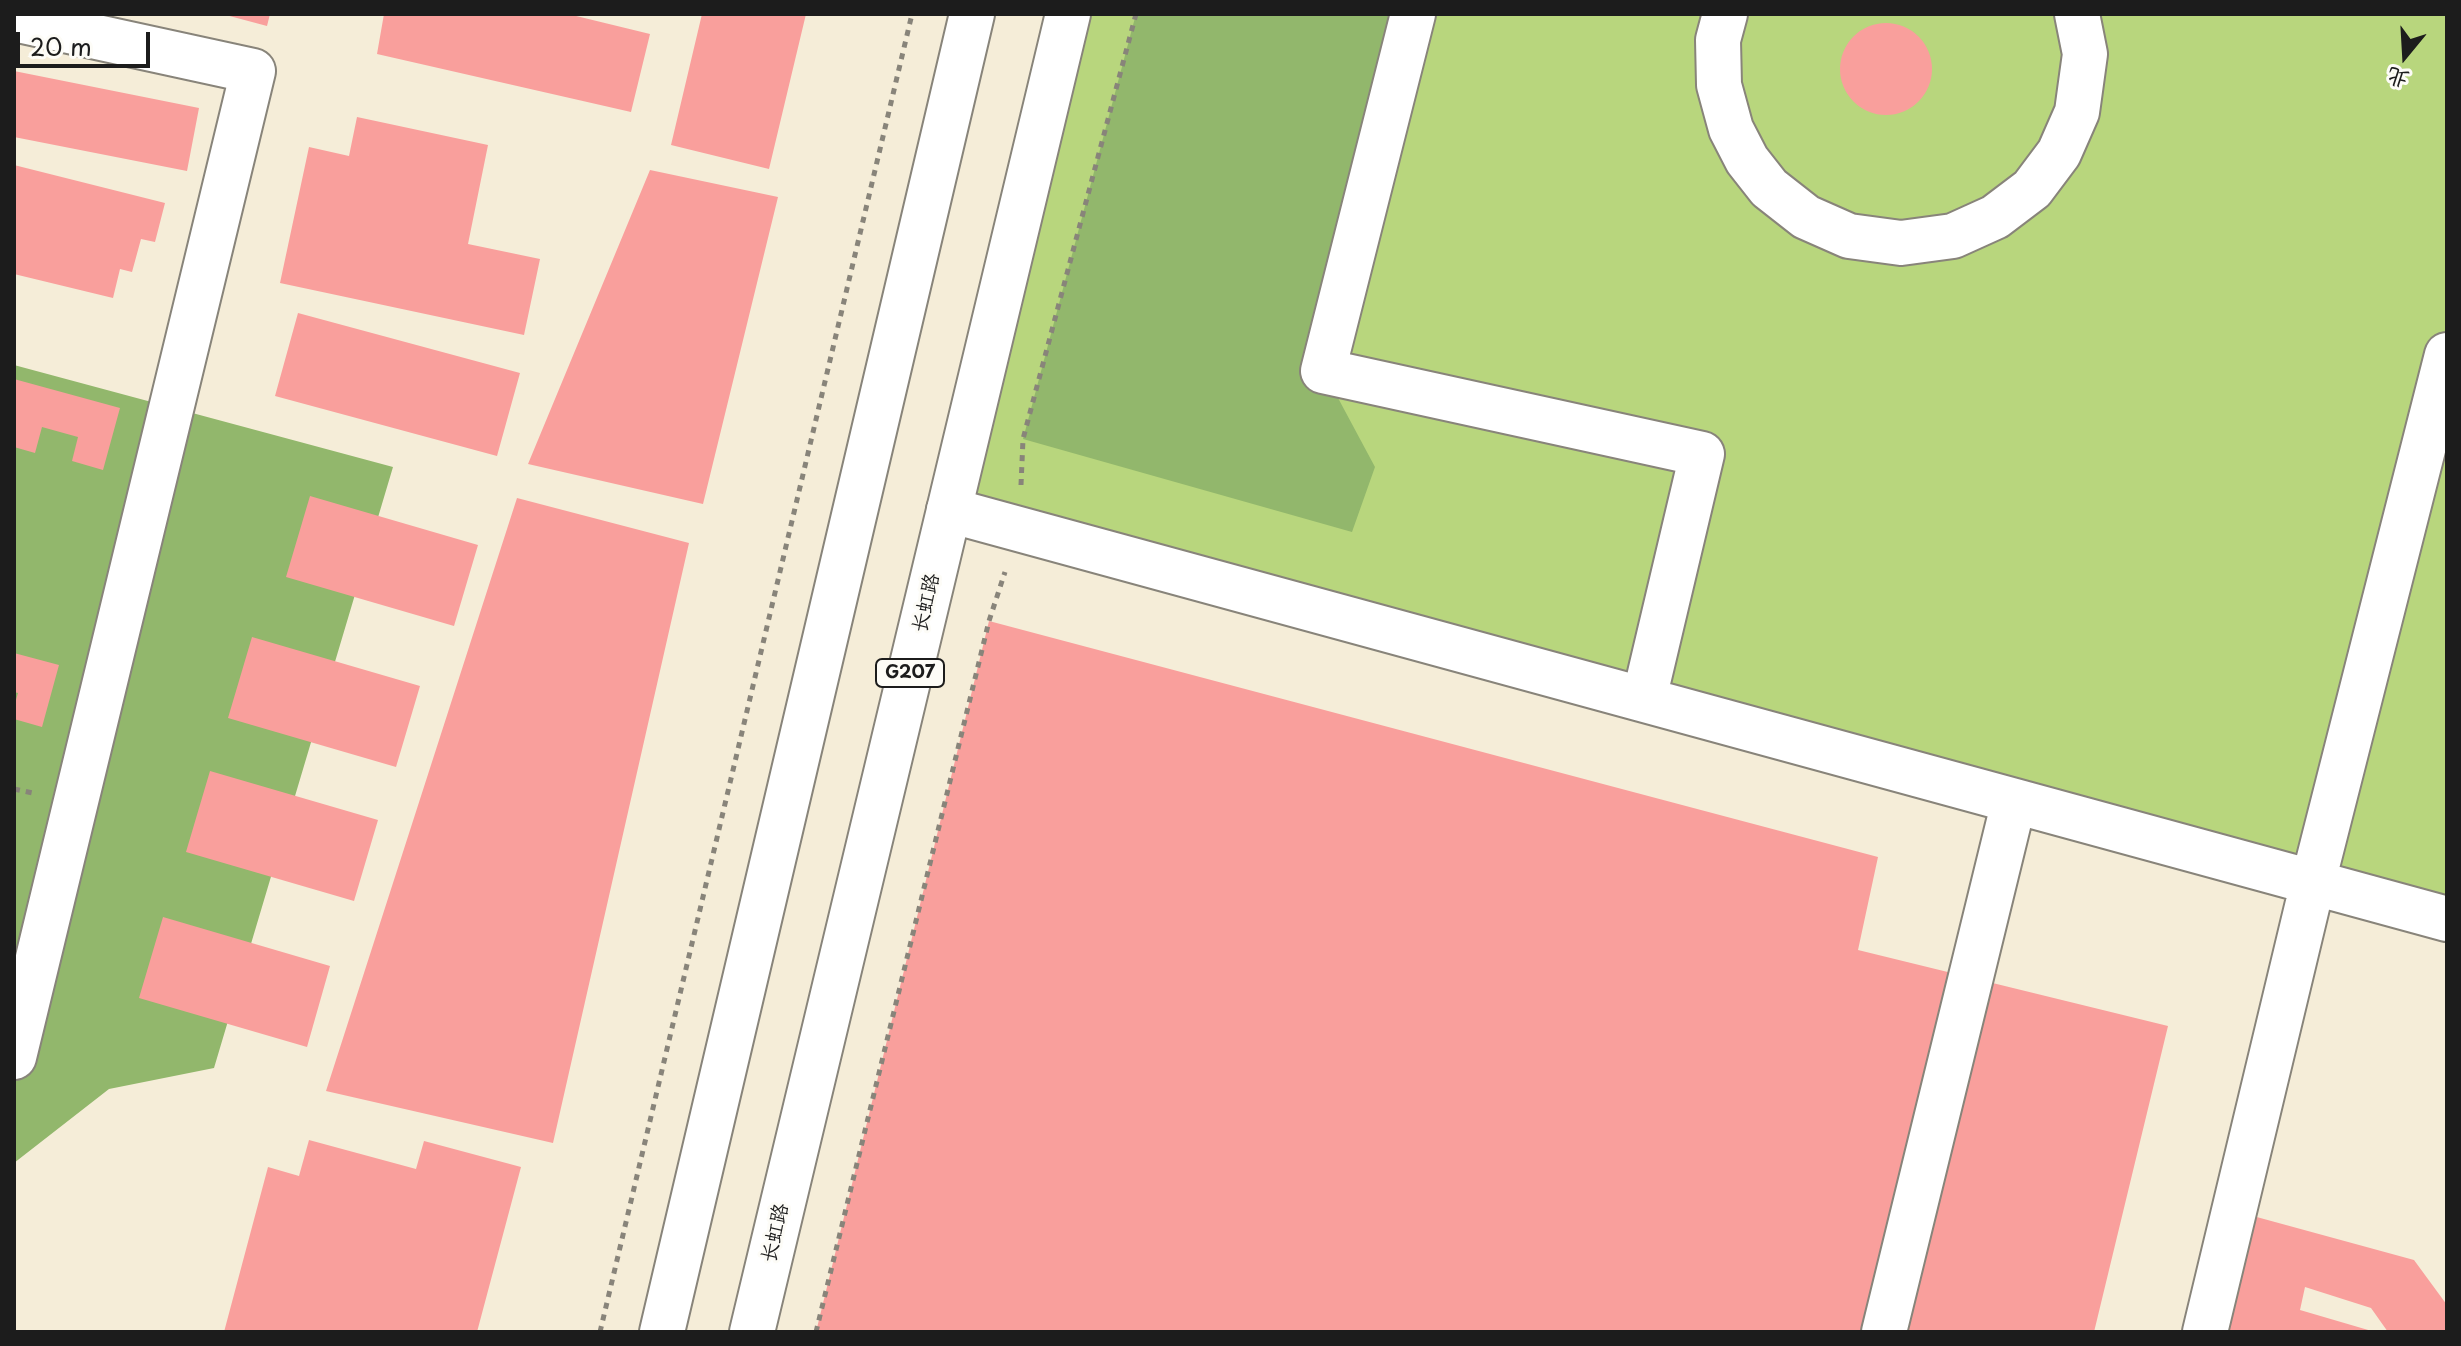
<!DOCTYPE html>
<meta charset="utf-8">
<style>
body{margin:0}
#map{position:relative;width:2461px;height:1346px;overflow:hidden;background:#f5edd8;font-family:"Playpen Sans","LXGW WenKai TC",sans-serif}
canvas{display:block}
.frame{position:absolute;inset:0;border:16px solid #1c1c1c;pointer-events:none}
.north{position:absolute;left:2365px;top:16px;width:80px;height:80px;-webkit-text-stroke:6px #fdfcf7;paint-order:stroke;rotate:198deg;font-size:22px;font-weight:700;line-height:32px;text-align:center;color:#1c1c1c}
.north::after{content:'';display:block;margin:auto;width:28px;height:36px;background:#1c1c1c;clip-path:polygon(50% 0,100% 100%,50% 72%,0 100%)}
.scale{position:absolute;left:16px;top:32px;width:134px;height:36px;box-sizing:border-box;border:4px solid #1c1c1c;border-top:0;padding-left:10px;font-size:24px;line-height:28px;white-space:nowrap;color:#1c1c1c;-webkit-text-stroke:6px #fdfcf7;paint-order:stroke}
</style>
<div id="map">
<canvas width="2461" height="1346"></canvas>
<div class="frame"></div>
<div class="north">北</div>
<div class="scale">20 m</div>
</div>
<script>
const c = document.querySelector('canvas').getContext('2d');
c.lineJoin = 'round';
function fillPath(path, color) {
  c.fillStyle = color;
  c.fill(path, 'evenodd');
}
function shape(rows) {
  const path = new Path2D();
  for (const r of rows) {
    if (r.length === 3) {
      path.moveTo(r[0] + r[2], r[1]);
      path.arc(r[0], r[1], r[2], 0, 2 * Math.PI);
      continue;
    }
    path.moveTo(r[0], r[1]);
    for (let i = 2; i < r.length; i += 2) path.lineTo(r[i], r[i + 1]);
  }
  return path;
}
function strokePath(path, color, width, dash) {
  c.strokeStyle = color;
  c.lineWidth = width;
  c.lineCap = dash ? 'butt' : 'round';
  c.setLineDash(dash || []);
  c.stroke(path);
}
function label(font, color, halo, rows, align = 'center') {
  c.font = font + ' "Playpen Sans","LXGW WenKai TC",sans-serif';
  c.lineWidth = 6;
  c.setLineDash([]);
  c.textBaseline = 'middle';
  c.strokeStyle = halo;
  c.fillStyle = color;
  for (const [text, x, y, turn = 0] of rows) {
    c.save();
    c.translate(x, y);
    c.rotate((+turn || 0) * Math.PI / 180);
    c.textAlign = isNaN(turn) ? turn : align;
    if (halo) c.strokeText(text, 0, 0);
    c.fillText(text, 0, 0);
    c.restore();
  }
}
fillPath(shape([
 [1068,14,2447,14,2447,919,949,510]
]), '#b8d67d');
fillPath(shape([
 [1136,14,1413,14,1323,370,1375,467,1352,532,1023,439],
 [14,365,393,467,214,1068,109,1089,14,1163]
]), '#92b76c');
fillPath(shape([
 [222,14,270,14,267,26],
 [384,14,568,14,650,34,631,112,377,54],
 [702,14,806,14,769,169,671,145],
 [1886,69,46],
 [14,71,199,108,187,171,14,137],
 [357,117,488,145,468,244,540,259,524,335,280,283,309,147,349,156],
 [14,165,165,203,155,242,141,239,132,272,120,269,113,298,14,274],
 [650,170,778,197,703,504,528,464],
 [298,313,520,373,497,456,275,396],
 [14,379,120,408,103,470,72,461,78,437,42,427,35,453,14,447],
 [310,496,478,545,454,626,286,577],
 [517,498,689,543,553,1143,326,1091],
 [989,621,1878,857,1858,950,2168,1026,2094,1332,816,1332],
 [252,637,420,686,396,767,228,718],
 [14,653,59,665,42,727,14,719,14,707,18,693,14,692],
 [210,771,378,820,354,901,186,852],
 [163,917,330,966,307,1047,139,998],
 [309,1140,416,1169,424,1141,521,1167,477,1332,224,1332,268,1167,299,1176],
 [2253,1216,2414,1260,2447,1305,2447,1332,2388,1332,2371,1308,2305,1287,2300,1310,2375,1332,2226,1332]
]), '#f99f9c');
const street = shape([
 [1413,14,1323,371,1702,454,1644,699],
 [1725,14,1718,40,1719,85,1731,129,1747,160,1769,188,1806,217,1849,236,1901,243,1953,236,1995,217,2032,189,2059,153,2077,112,2085,54,2077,14],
 [14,19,253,71,14,1057],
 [949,510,2447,919],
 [1884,1332,2014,801],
 [2205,1332,2313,882,2447,355]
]);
const highway = shape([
 [662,1332,972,14],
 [752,1332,1068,14]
]);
strokePath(street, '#88847a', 48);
strokePath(highway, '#88847a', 48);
strokePath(shape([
 [1021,485,1023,439,1136,14],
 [14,789,33,793],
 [600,1332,912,14],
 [816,1332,989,621,1005,572]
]), '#88847a', 5, [6, 6]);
strokePath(street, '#fff', 44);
strokePath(highway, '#fff', 44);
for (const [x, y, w] of [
 [910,673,68]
]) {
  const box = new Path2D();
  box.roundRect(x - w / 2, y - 14, w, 28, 6);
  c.fillStyle = '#fdfcf7';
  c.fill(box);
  strokePath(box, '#1c1c1c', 2);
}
label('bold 18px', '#1c1c1c', null, [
 ["G207",910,673]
]);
label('20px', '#1c1c1c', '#fdfcf7', [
 ["长虹路",927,603,-77],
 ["长虹路",776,1233,-77]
]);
</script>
